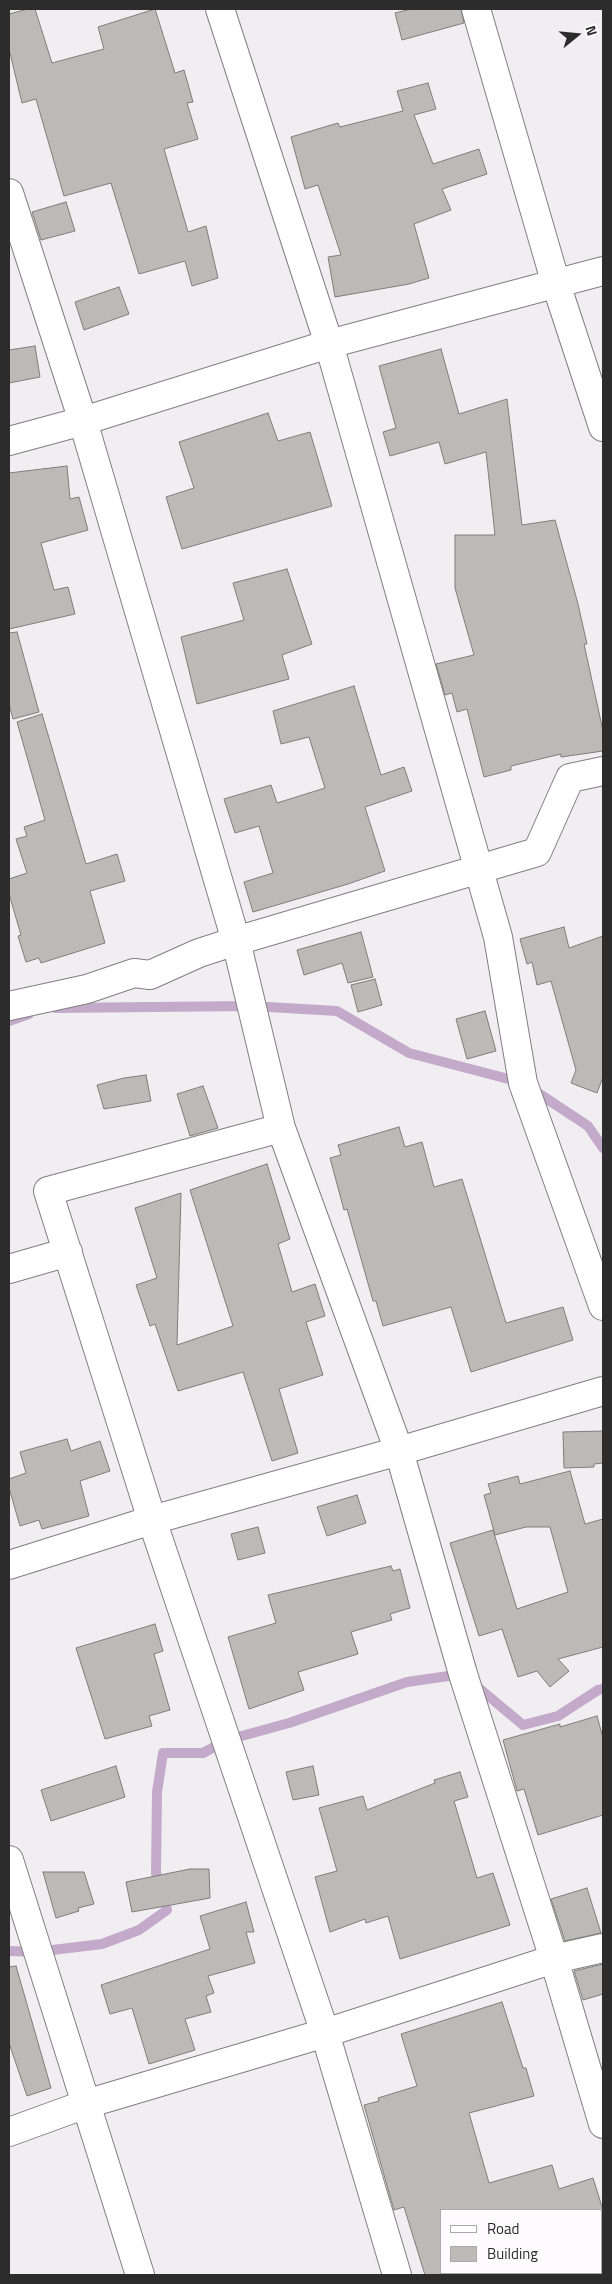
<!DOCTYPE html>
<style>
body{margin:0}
#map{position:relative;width:612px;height:2284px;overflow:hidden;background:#f1eef2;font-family:"Titillium Web",sans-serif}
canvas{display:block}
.frame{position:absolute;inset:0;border:10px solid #2d2c2d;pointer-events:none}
.legend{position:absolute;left:440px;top:2209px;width:162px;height:65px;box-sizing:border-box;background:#fefbff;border:1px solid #aaa8ab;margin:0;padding:6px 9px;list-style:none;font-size:15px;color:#2d2c2d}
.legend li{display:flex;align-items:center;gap:10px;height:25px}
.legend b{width:25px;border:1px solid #aaa8ab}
.north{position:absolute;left:552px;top:10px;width:50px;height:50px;-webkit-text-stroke:4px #fefbff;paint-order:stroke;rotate:73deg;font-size:14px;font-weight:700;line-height:20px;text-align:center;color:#2d2c2d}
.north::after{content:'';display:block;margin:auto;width:18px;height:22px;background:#2d2c2d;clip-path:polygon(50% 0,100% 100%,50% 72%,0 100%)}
</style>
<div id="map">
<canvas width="612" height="2284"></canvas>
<div class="frame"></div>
<ul class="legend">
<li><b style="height:6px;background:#fff"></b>Road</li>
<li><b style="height:14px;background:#bcb9b6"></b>Building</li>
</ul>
<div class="north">N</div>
</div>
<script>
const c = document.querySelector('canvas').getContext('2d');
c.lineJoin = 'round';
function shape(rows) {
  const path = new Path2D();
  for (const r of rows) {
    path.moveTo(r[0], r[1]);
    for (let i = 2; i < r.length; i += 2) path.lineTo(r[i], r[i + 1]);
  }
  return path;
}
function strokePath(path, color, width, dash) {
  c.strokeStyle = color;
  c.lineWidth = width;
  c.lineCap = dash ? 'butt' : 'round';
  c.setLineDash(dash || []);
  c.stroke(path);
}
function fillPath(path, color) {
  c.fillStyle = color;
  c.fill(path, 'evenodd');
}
strokePath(shape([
 [55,1008,251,1006,337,1011,409,1053,520,1082],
 [9,1021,29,1014],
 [532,1089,588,1126,603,1148],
 [474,1684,523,1725,558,1716,598,1690,603,1689],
 [9,1951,36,1952,102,1944,139,1930,167,1910,156,1873,157,1792,163,1753,203,1753,227,1740,289,1723,407,1682,462,1674]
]), '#c4aaca', 10);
const building = shape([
 [28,9,35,9,52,63,104,49,98,27,155,9,175,73,184,70,193,102,187,103,198,139,164,149,188,232,206,226,218,278,192,286,185,261,139,274,111,183,64,196,36,99,22,103,9,49,9,14,28,9],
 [411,9,461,9,464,23,402,40,395,13,411,9],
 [428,83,436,109,414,115,433,164,479,149,487,174,442,189,451,210,414,224,429,278,409,284,335,297,328,257,341,255,318,185,305,189,291,137,338,123,340,127,403,111,397,91,428,83],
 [66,202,75,231,41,240,32,212,66,202],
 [119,287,129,314,84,330,75,302,119,287],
 [35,346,40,377,9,383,9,350,35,346],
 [441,349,459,414,507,399,522,525,555,520,578,604,587,644,584,644,603,731,603,751,561,757,561,754,511,766,511,770,484,777,467,709,457,712,452,693,445,695,436,664,474,655,455,588,455,535,495,535,486,452,445,464,439,442,390,456,383,432,396,428,379,366,441,349],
 [268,413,278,441,310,432,332,506,182,549,166,497,194,488,179,442,268,413],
 [67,466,70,499,79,497,88,530,41,543,54,590,68,587,75,614,9,629,9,473,67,466],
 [287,569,312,644,282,655,289,679,197,704,181,637,244,620,233,583,287,569],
 [17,632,39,712,13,719,9,704,9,633,17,632],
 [354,686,381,775,404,767,412,791,365,807,385,871,348,884,253,912,244,882,273,873,259,826,235,833,224,799,271,785,277,803,325,788,309,737,281,744,273,711,354,686],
 [42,714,86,864,117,854,125,881,90,891,105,943,41,963,39,958,26,962,18,936,21,935,9,894,9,879,27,873,16,839,27,836,24,827,45,820,17,722,42,714],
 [564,927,569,948,603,936,603,1077,597,1093,571,1083,576,1070,551,981,537,985,532,962,527,964,520,939,564,927],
 [361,932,373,977,348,983,342,963,304,975,297,950,361,932],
 [375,979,382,1005,358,1012,351,985,375,979],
 [485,1011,496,1051,467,1059,456,1019,485,1011],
 [146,1075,151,1101,104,1109,97,1085,124,1078,146,1075],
 [203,1086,218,1128,190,1136,177,1094,203,1086],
 [399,1127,405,1147,422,1142,434,1187,462,1179,506,1323,563,1307,573,1340,471,1372,451,1307,383,1326,376,1301,373,1301,347,1209,344,1210,330,1158,341,1155,338,1145,399,1127],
 [267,1164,290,1239,278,1244,292,1292,315,1284,325,1316,306,1322,323,1375,279,1389,298,1453,272,1461,243,1372,178,1391,155,1324,150,1326,136,1285,157,1278,135,1208,181,1193,177,1345,233,1326,190,1190,267,1164],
 [603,1431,603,1463,594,1464,594,1467,564,1468,563,1432,603,1431],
 [67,1439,71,1451,100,1441,110,1471,80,1481,89,1516,42,1529,39,1520,20,1526,9,1488,9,1479,26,1473,20,1452,67,1439],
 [570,1471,585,1524,603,1519,603,1647,558,1659,569,1671,550,1687,537,1671,518,1677,502,1629,479,1636,450,1543,493,1530,517,1609,568,1592,550,1527,526,1527,495,1535,484,1495,491,1493,488,1484,518,1476,520,1484,570,1471],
 [357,1495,366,1523,327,1536,317,1507,357,1495],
 [258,1527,265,1553,238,1560,231,1534,258,1527],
 [391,1566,393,1571,400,1569,410,1608,390,1614,392,1620,351,1632,358,1654,298,1672,304,1690,249,1709,228,1637,276,1623,268,1595,391,1566],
 [155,1624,163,1651,154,1654,170,1710,149,1716,152,1726,105,1739,76,1648,155,1624],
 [597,1716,603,1738,603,1815,538,1835,524,1789,517,1791,503,1740,560,1724,560,1727,597,1716],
 [116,1766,125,1797,51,1821,41,1790,116,1766],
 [313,1766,319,1795,293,1800,286,1772,313,1766],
 [460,1772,468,1797,454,1801,477,1878,493,1873,510,1925,400,1959,388,1916,366,1923,365,1919,330,1932,315,1877,337,1871,319,1808,363,1796,367,1810,435,1783,434,1780,460,1772],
 [190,1869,209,1869,210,1898,132,1912,126,1882,190,1869],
 [43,1872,84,1872,94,1904,78,1908,79,1911,56,1918,43,1872],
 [587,1888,601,1933,565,1941,551,1899,587,1888],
 [246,1902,254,1932,246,1932,255,1963,208,1976,214,1993,206,1996,211,2012,185,2019,195,2050,149,2064,132,2008,110,2014,101,1985,210,1949,200,1916,246,1902],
 [603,1964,603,1994,583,2000,574,1971,603,1964],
 [16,1966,51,2088,27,2096,9,2043,9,1967,16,1966],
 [502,2002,523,2068,526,2068,534,2096,469,2113,489,2183,552,2165,559,2189,593,2178,603,2210,441,2210,441,2275,425,2275,404,2207,394,2210,364,2105,379,2101,378,2098,417,2086,401,2034,502,2002]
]);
fillPath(building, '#bcb9b6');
strokePath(building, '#7f7d7a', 1);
const minor = shape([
 [220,9,329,344,498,937,523,1083,603,1306],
 [476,9,556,284,603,427],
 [9,193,83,421,236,941,281,1128,399,1451,463,1674,554,1959,603,2124],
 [9,441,83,421,329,344,603,271],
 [9,1006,87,989,134,973,150,975,199,953,236,941,537,852,570,778,603,771],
 [281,1128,48,1191,152,1520,325,2033,397,2275],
 [9,1269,68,1252],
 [9,1565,152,1520,399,1451,603,1391],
 [9,1860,140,2275],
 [9,2132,86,2104,325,2033,554,1959,603,1948]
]);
strokePath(minor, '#817f82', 30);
strokePath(minor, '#fff', 28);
</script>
